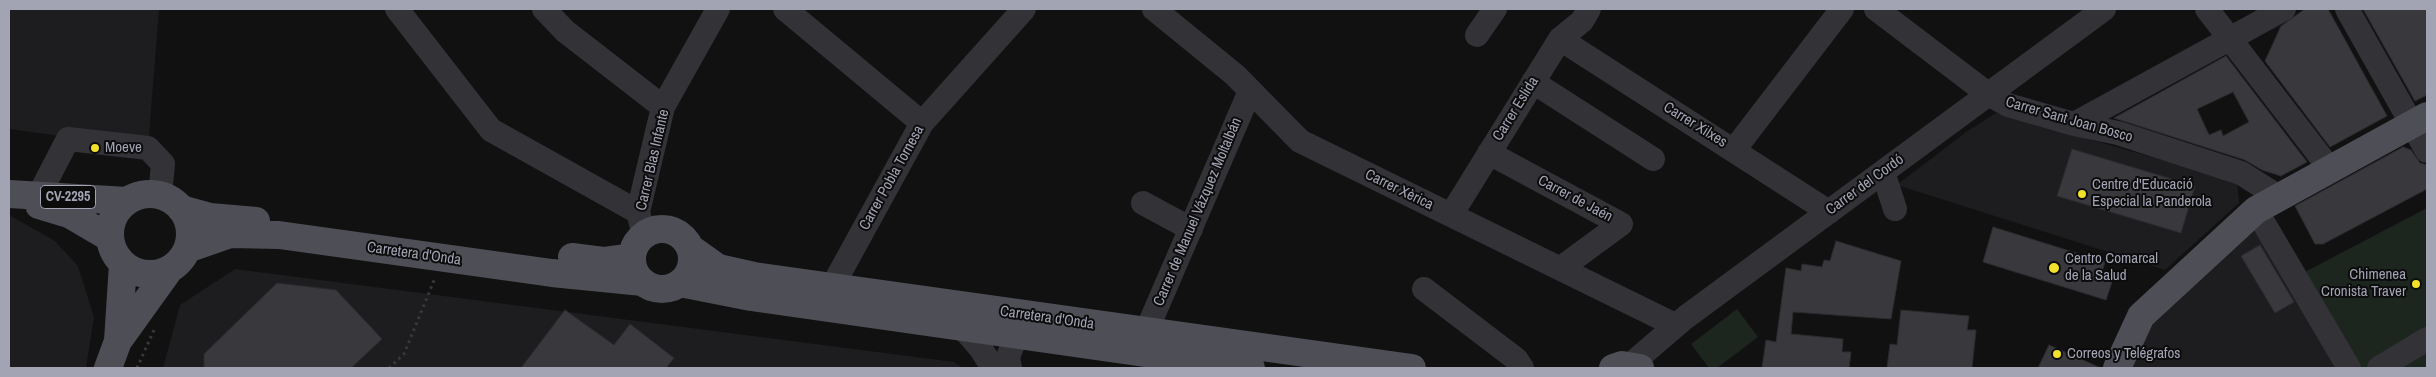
<!DOCTYPE html>
<meta charset="utf-8">
<style>
body{margin:0}
#map{position:relative;width:2436px;height:377px;overflow:hidden;background:#111112;font-family:"Archivo Narrow",sans-serif}
canvas{display:block}
.frame{position:absolute;inset:0;border:10px solid #a2a3b3;pointer-events:none}
</style>
<div id="map">
<canvas width="2436" height="377"></canvas>
<div class="frame"></div>
</div>
<script>
const c = document.querySelector('canvas').getContext('2d');
c.lineJoin = 'round';
function fillPath(path, color) {
  c.fillStyle = color;
  c.fill(path, 'evenodd');
}
function shape(rows) {
  const path = new Path2D();
  for (const r of rows) {
    if (r.length === 3) {
      path.moveTo(r[0] + r[2], r[1]);
      path.arc(r[0], r[1], r[2], 0, 2 * Math.PI);
      continue;
    }
    path.moveTo(r[0], r[1]);
    for (let i = 2; i < r.length; i += 2) path.lineTo(r[i], r[i + 1]);
  }
  return path;
}
function strokePath(path, color, width, dash) {
  c.strokeStyle = color;
  c.lineWidth = width;
  c.lineCap = dash ? 'butt' : 'round';
  c.setLineDash(dash || []);
  c.stroke(path);
}
function label(font, color, halo, rows, align = 'center') {
  c.font = font + ' "Archivo Narrow",sans-serif';
  c.lineWidth = 4;
  c.setLineDash([]);
  c.textBaseline = 'middle';
  c.strokeStyle = halo;
  c.fillStyle = color;
  for (const [text, x, y, turn = 0] of rows) {
    c.save();
    c.translate(x, y);
    c.rotate((+turn || 0) * Math.PI / 180);
    c.textAlign = isNaN(turn) ? turn : align;
    if (halo) c.strokeText(text, 0, 0);
    c.fillText(text, 0, 0);
    c.restore();
  }
}
fillPath(shape([
 [9,9,159,9,148,148,9,129],
 [1996,113,2237,181,2239,203,2165,270,1897,185,1966,132],
 [9,215,55,241,78,266,94,317,86,368,9,368],
 [2260,224,2336,368,2130,368,2151,321],
 [235,269,954,362,963,368,163,368,180,305]
]), '#1d1d1f');
fillPath(shape([
 [2427,208,2427,368,2343,368,2301,274],
 [1737,309,1758,337,1717,368,1709,368,1691,344]
]), '#1d251f');
const building = shape([
 [2305,9,2328,9,2387,116,2330,147,2265,61,2281,26,2305,9],
 [2363,9,2427,9,2427,95,2415,101,2363,9],
 [2226,56,2307,162,2281,176,2262,170,2245,160,2114,118,2226,56],
 [2233,92,2249,122,2223,136,2221,130,2209,135,2197,109,2233,92],
 [2403,147,2411,150,2420,163,2427,165,2427,189,2323,244,2315,244,2295,206,2403,147],
 [2072,149,2195,186,2181,233,2057,196,2072,149],
 [1993,227,2105,262,2101,275,2113,279,2106,300,1983,262,1993,227],
 [1836,241,1901,261,1891,319,1793,312,1791,334,1843,339,1842,352,1851,352,1849,368,1762,368,1766,340,1776,342,1786,268,1801,271,1802,264,1822,267,1824,260,1830,261,1836,241],
 [2260,245,2294,302,2275,313,2241,256,2260,245],
 [277,283,336,290,382,339,351,368,204,368,204,354,277,283],
 [565,310,614,345,630,324,674,358,666,368,521,368,565,310],
 [1901,310,1969,316,1967,330,1976,330,1972,368,1887,368,1890,344,1897,345,1901,310],
 [2049,345,2101,368,2038,368,2049,345]
]);
fillPath(building, '#38383d');
strokePath(building, '#2c2b2e', 1);
strokePath(shape([
 [137,368,154,330],
 [389,368,404,354,435,278]
]), '#38383e', 3, [2.5, 4]);
strokePath(shape([
 [397,9,491,130,638,212],
 [544,9,565,31,663,107],
 [785,9,922,123],
 [1154,9,1235,75,1300,141,1675,325],
 [1876,9,1988,94,2008,105,2074,124,2118,133,2241,173,2279,197],
 [2207,9,2330,169],
 [2347,9,2427,151],
 [1477,35,1495,9],
 [1560,39,1829,212],
 [1533,82,1653,159],
 [2074,124,2284,9],
 [1734,150,1842,9],
 [1489,153,1621,224,1561,268],
 [1883,172,1895,209],
 [39,195,68,139,148,148,163,164,160,195],
 [1143,203,1191,229],
 [2256,210,2349,368],
 [1451,215,1560,39,1582,21,1589,9],
 [644,235,638,212,663,107,718,9],
 [832,287,922,123,1024,9],
 [1424,289,1516,359,1522,368],
 [962,327,981,349,993,368],
 [1146,332,1250,91],
 [1630,365,1686,317,2104,9],
 [1010,368,1008,357,1016,336],
 [2379,368,2427,339]
]), '#323237', 24);
strokePath(shape([
 [150,234,40],
 [9,194,127,201],
 [39,205,69,214,110,238],
 [181,209,210,217,256,221],
 [662,259,30],
 [690,248,718,268,754,276,1412,368],
 [187,249,230,234,279,235,552,273,643,282],
 [572,257,603,261,632,257],
 [680,283,751,297,1251,368],
 [118,341,123,264],
 [108,368,118,341,169,270],
 [1613,368,1622,365,1640,368],
 [2117,368,2141,316,2256,210,2427,116]
]), '#4e4e56', 28);
for (const [x, y, r, color] of [
 [95,148,5,"#f1e12a"],
 [2082,194,5,"#f1e12a"],
 [2054,268,6,"#f1e12a"],
 [2416,284,5,"#f1e12a"],
 [2057,354,5,"#f1e12a"]
]) {
  const dot = new Path2D();
  dot.arc(x, y, r, 0, 2 * Math.PI);
  c.fillStyle = color;
  c.fill(dot);
  strokePath(dot, '#0c0c0d', 2);
}
for (const [x, y, w] of [
 [68,197,55]
]) {
  const box = new Path2D();
  box.roundRect(x - w / 2, y - 11.5, w, 23, 4);
  c.fillStyle = '#0c0c0d';
  c.fill(box);
  strokePath(box, '#a2a3b3', 1);
}
label('bold 14px', '#a2a3b3', null, [
 ["CV-2295",68,197]
]);
label('15px', '#a2a3b3', '#0c0c0d', [
 ["Carrer Eslida",1516,109,-58],
 ["Carrer Sant Joan Bosco",2069,120,16],
 ["Carrer Xilxes",1695,125,32],
 ["Carrer Blas Infante",653,160,-77],
 ["Carrer Pobla Tornesa",892,178,-61],
 ["Carrer del Cordó",1865,185,-36],
 ["Carrer Xèrica",1399,190,26],
 ["Carrer de Jaén",1575,199,28],
 ["Carrer de Manuel Vázquez Moltalbán",1198,212,-67],
 ["Carretera d'Onda",414,254,8],
 ["Carretera d'Onda",1047,318,8]
]);
label('15px', '#a2a3b3', '#0c0c0d', [
 ["Moeve",105,148],
 ["Centre d'Educació",2092,185],
 ["Especial la Panderola",2092,202],
 ["Centro Comarcal",2065,259],
 ["de la Salud",2065,276],
 ["Chimenea",2406,275,"right"],
 ["Cronista Traver",2406,292,"right"],
 ["Correos y Telégrafos",2067,354]
], 'left');
</script>
